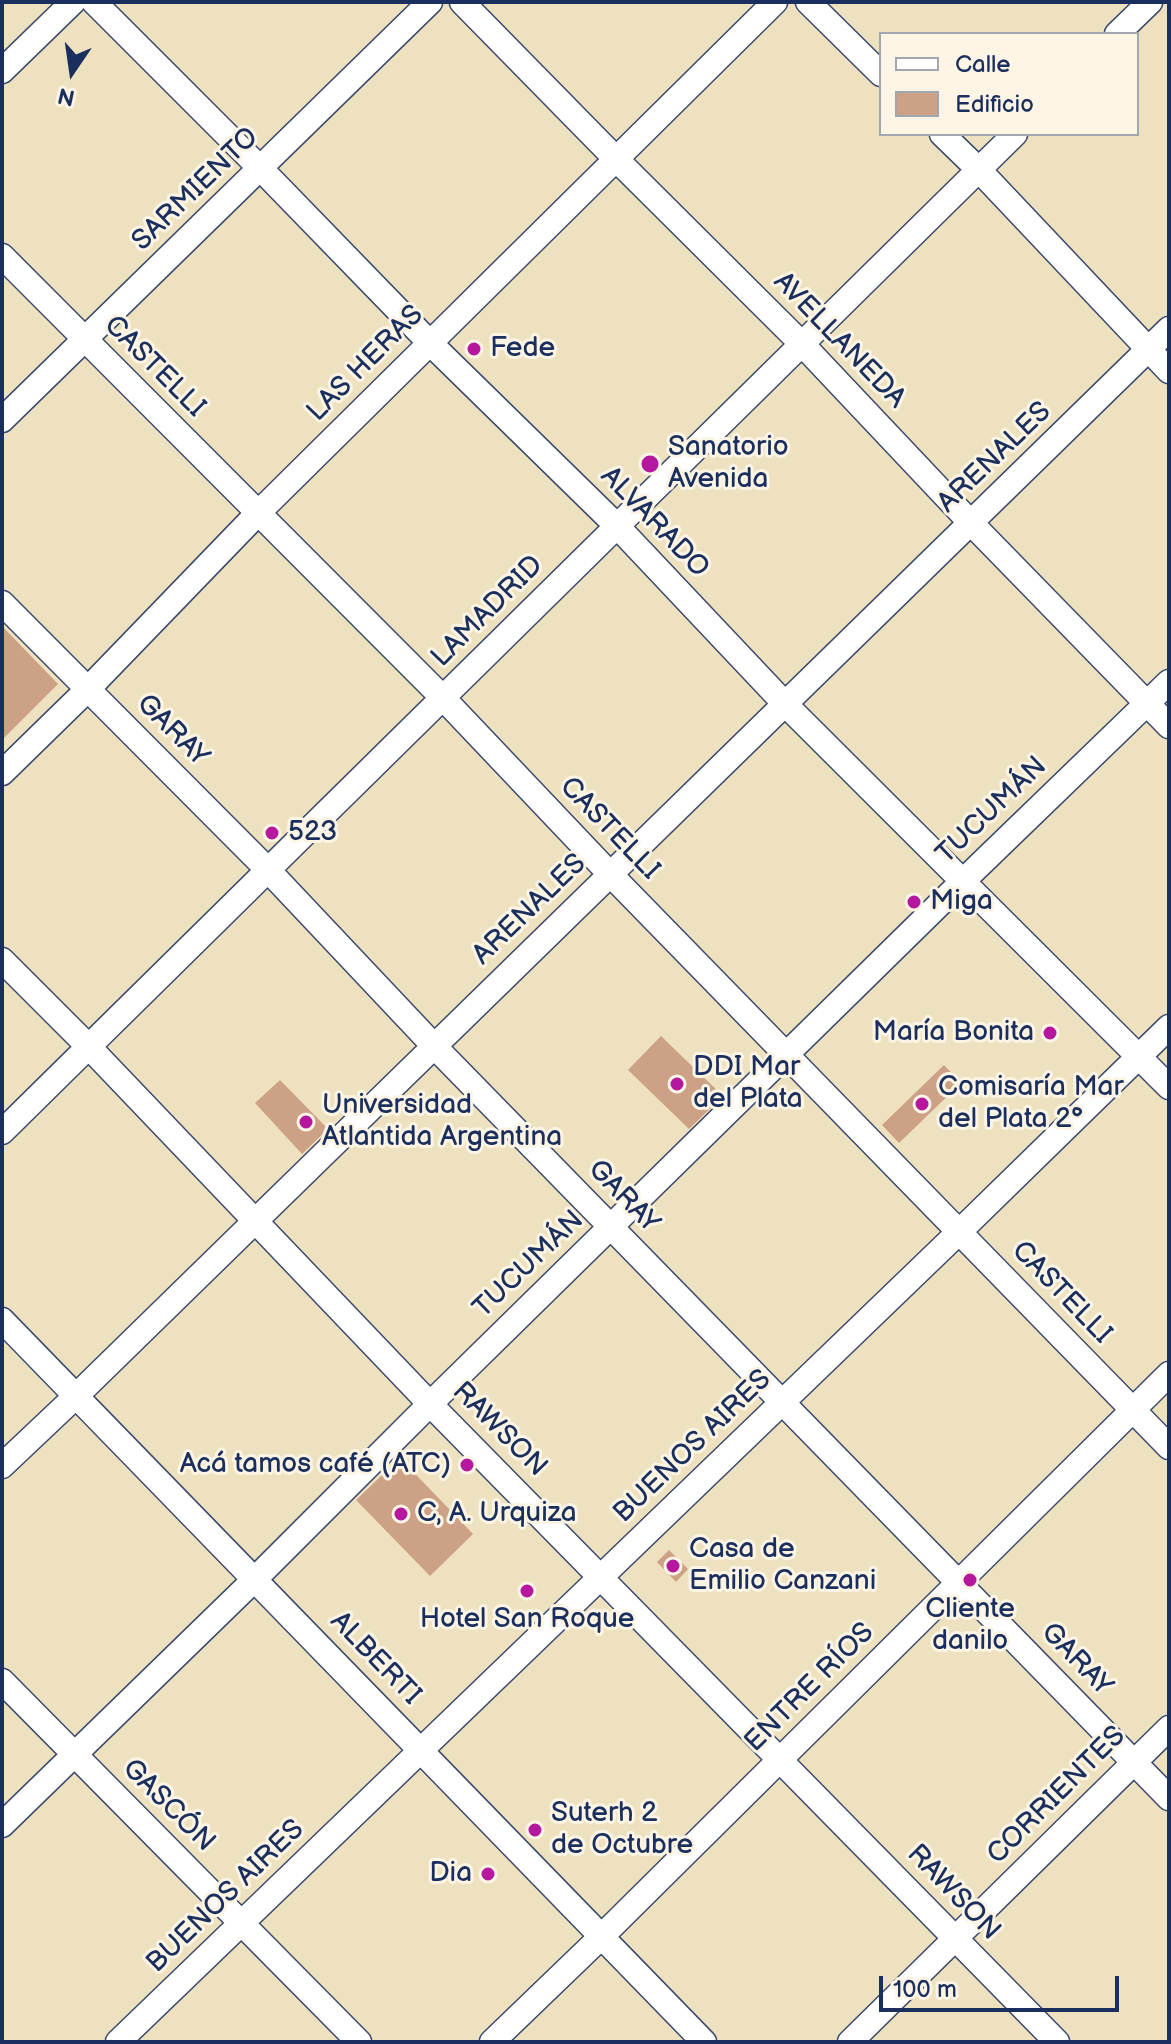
<!DOCTYPE html>
<meta charset="utf-8">
<style>
body{margin:0}
#map{position:relative;width:1171px;height:2044px;overflow:hidden;background:#eee1bf;font-family:"Balsamiq Sans",sans-serif}
canvas{display:block}
.frame{position:absolute;inset:0;border:4px solid #1b2f5e;pointer-events:none}
.legend{position:absolute;left:879px;top:32px;width:260px;height:104px;box-sizing:border-box;background:#fcf5e5;border:2px solid #a2a6af;margin:0;padding:10px 14px;list-style:none;font-size:24px;color:#1b2f5e}
.legend li{display:flex;align-items:center;gap:16px;height:40px}
.legend b{width:40px;border:2px solid #a2a6af}
.north{position:absolute;left:32px;top:32px;width:80px;height:80px;-webkit-text-stroke:6px #fcf5e5;paint-order:stroke;rotate:193deg;font-size:22px;font-weight:700;line-height:32px;text-align:center;color:#1b2f5e}
.north::after{content:'';display:block;margin:auto;width:28px;height:36px;background:#1b2f5e;clip-path:polygon(50% 0,100% 100%,50% 72%,0 100%)}
.scale{position:absolute;left:879px;top:1976px;width:240px;height:36px;box-sizing:border-box;border:4px solid #1b2f5e;border-top:0;padding-left:10px;font-size:24px;line-height:28px;white-space:nowrap;color:#1b2f5e;-webkit-text-stroke:6px #fcf5e5;paint-order:stroke}
</style>
<div id="map">
<canvas width="1171" height="2044"></canvas>
<div class="frame"></div>
<ul class="legend">
<li><b style="height:10px;background:#fff"></b>Calle</li>
<li><b style="height:22px;background:#cca186"></b>Edificio</li>
</ul>
<div class="north">N</div>
<div class="scale">100 m</div>
</div>
<script>
const c = document.querySelector('canvas').getContext('2d');
c.lineJoin = 'round';
function fillPath(path, color) {
  c.fillStyle = color;
  c.fill(path, 'evenodd');
}
function shape(rows) {
  const path = new Path2D();
  for (const r of rows) {
    path.moveTo(r[0], r[1]);
    for (let i = 2; i < r.length; i += 2) path.lineTo(r[i], r[i + 1]);
  }
  return path;
}
function strokePath(path, color, width, dash) {
  c.strokeStyle = color;
  c.lineWidth = width;
  c.lineCap = dash ? 'butt' : 'round';
  c.setLineDash(dash || []);
  c.stroke(path);
}
function label(font, color, halo, rows, align = 'center') {
  c.font = font + ' "Balsamiq Sans",sans-serif';
  c.lineWidth = 6;
  c.setLineDash([]);
  c.textBaseline = 'middle';
  c.strokeStyle = halo;
  c.fillStyle = color;
  for (const [text, x, y, turn = 0] of rows) {
    c.save();
    c.translate(x, y);
    c.rotate((+turn || 0) * Math.PI / 180);
    c.textAlign = isNaN(turn) ? turn : align;
    if (halo) c.strokeText(text, 0, 0);
    c.fillText(text, 0, 0);
    c.restore();
  }
}
fillPath(shape([
 [2,626,58,684,2,740],
 [661,1036,723,1096,689,1129,628,1070],
 [944,1065,961,1083,899,1143,882,1125],
 [280,1080,328,1129,302,1154,255,1103],
 [400,1458,473,1534,430,1576,356,1500],
 [669,1550,688,1569,676,1582,657,1562]
]), '#cca186');
const minor = shape([
 [94,2,261,169,430,343,617,526,786,705,1169,1087],
 [462,2,616,159,802,344,971,523,1169,726],
 [808,2,881,74],
 [1117,34,1150,2],
 [2,71,73,2],
 [942,134,979,170,1169,371],
 [2,256,443,698,610,874,1169,1447],
 [2,420,430,2],
 [2,603,268,870,434,1046,1169,1798],
 [2,773,88,689,258,513,775,2],
 [2,960,89,1047,430,1404,1057,2042],
 [2,1132,1015,134],
 [2,1320,704,2042],
 [2,1466,76,1396,1169,329],
 [2,1681,359,2042],
 [2,1825,255,1579,430,1404,962,882,1169,682],
 [118,2042,959,1232,1169,1027],
 [492,2042,601,1937,1169,1374],
 [850,2042,1169,1728]
]);
strokePath(minor, '#3b4a6d', 27);
strokePath(minor, '#fff', 24);
for (const [x, y, r, color] of [
 [474,349,8,"#b5179e"],
 [650,464,10,"#b5179e"],
 [272,833,8,"#b5179e"],
 [914,902,8,"#b5179e"],
 [1050,1033,8,"#b5179e"],
 [677,1084,8,"#b5179e"],
 [922,1104,8,"#b5179e"],
 [306,1122,8,"#b5179e"],
 [467,1465,8,"#b5179e"],
 [401,1514,8,"#b5179e"],
 [673,1566,8,"#b5179e"],
 [970,1580,8,"#b5179e"],
 [527,1591,8,"#b5179e"],
 [535,1830,8,"#b5179e"],
 [488,1874,8,"#b5179e"]
]) {
  const dot = new Path2D();
  dot.arc(x, y, r, 0, 2 * Math.PI);
  c.fillStyle = color;
  c.fill(dot);
  strokePath(dot, '#fcf5e5', 3);
}
label('28px', '#1b2f5e', '#fcf5e5', [
 ["SARMIENTO",196,190,-44],
 ["AVELLANEDA",839,341,46],
 ["LAS HERAS",366,364,-45],
 ["CASTELLI",154,367,45],
 ["ARENALES",995,458,-44],
 ["ALVARADO",654,523,46],
 ["LAMADRID",488,612,-45],
 ["GARAY",172,731,45],
 ["TUCUMÁN",992,811,-44],
 ["CASTELLI",609,829,46],
 ["ARENALES",530,910,-44],
 ["GARAY",623,1197,46],
 ["TUCUMÁN",529,1265,-44],
 ["CASTELLI",1061,1293,46],
 ["RAWSON",499,1430,45],
 ["BUENOS AIRES",693,1447,-44],
 ["ALBERTI",375,1659,46],
 ["GARAY",1076,1660,46],
 ["ENTRE RÍOS",810,1688,-45],
 ["CORRIENTES",1057,1796,-45],
 ["GASCÓN",168,1806,45],
 ["RAWSON",953,1893,46],
 ["BUENOS AIRES",226,1897,-44]
]);
label('28px', '#1b2f5e', '#fcf5e5', [
 ["Fede",490,349],
 ["Sanatorio",668,448],
 ["Avenida",668,480],
 ["523",288,833],
 ["Miga",930,902],
 ["María Bonita",1034,1033,"right"],
 ["DDI Mar",693,1068],
 ["del Plata",693,1100],
 ["Comisaría Mar",938,1088],
 ["del Plata 2°",938,1120],
 ["Universidad",322,1106],
 ["Atlantida Argentina",322,1138],
 ["Acá tamos café (ATC)",451,1465,"right"],
 ["C, A. Urquiza",417,1514],
 ["Casa de",689,1550],
 ["Emilio Canzani",689,1582],
 ["Cliente",970,1610,"center"],
 ["danilo",970,1642,"center"],
 ["Hotel San Roque",527,1620,"center"],
 ["Suterh 2",551,1814],
 ["de Octubre",551,1846],
 ["Dia",472,1874,"right"]
], 'left');
</script>
